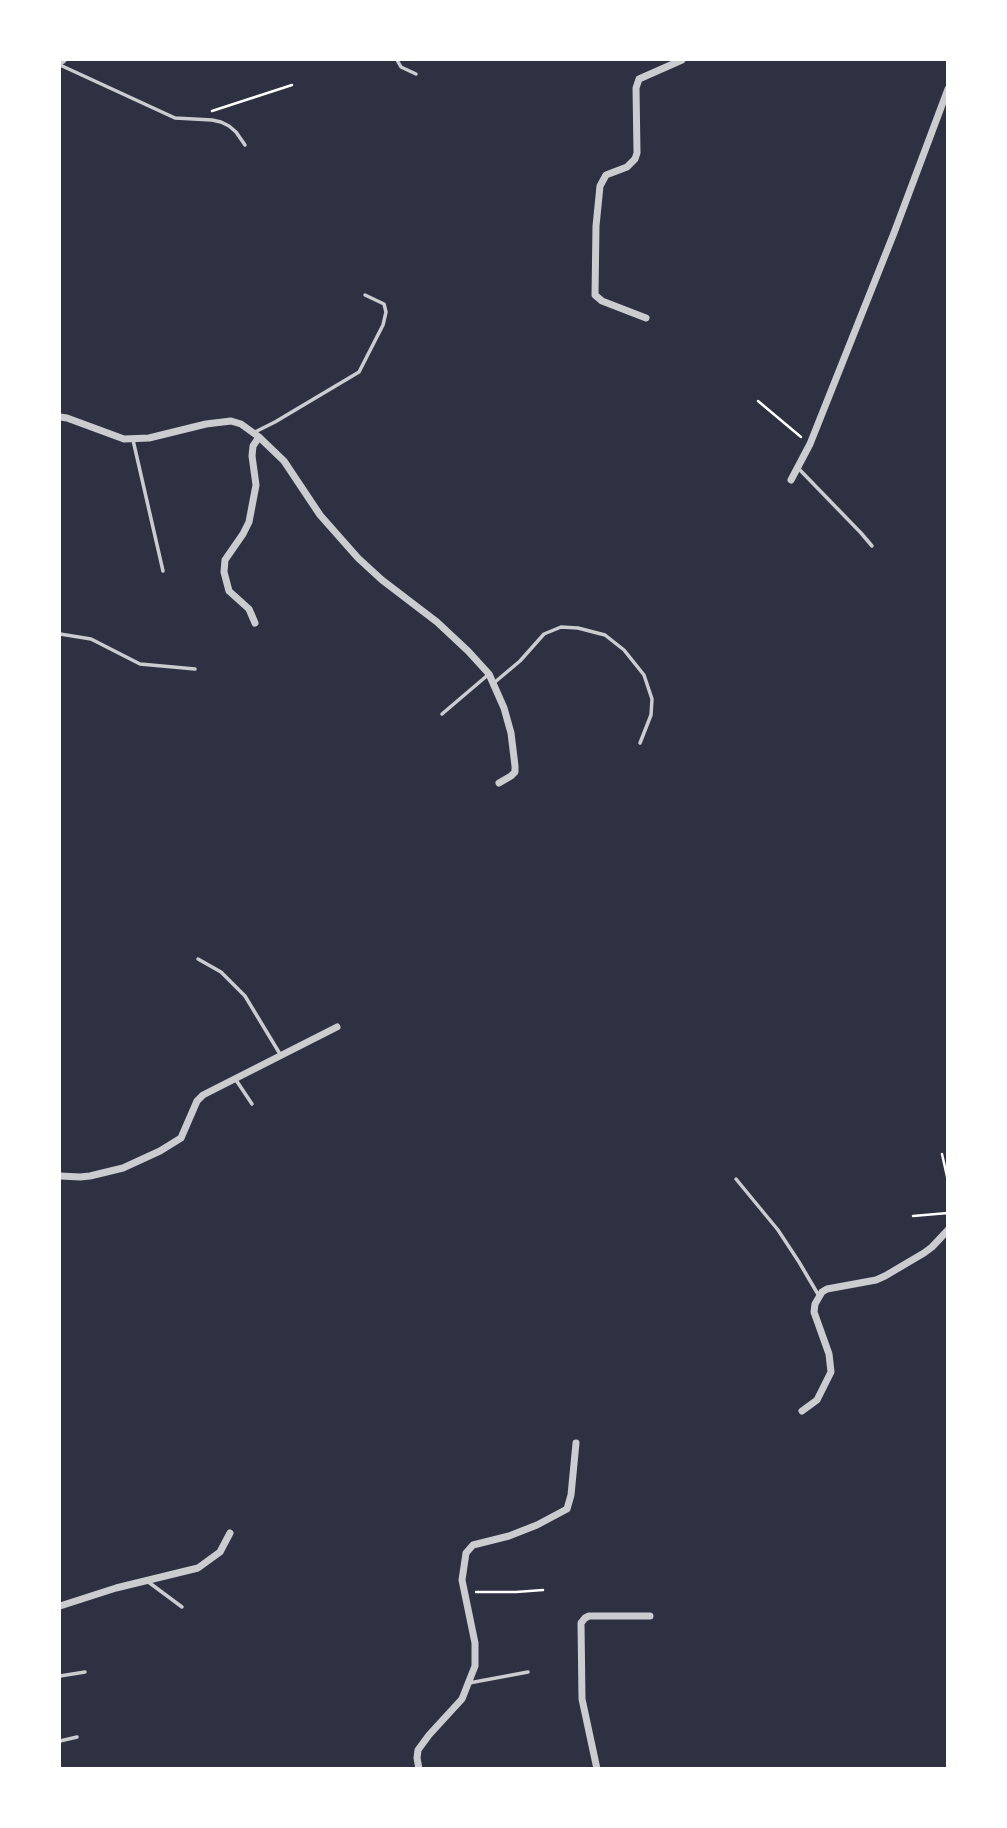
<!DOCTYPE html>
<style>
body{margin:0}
#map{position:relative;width:1007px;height:1828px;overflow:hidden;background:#2d3142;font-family:"Varela Round",sans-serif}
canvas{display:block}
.frame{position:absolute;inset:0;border:61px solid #fff;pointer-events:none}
</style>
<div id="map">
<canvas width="1007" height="1828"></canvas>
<div class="frame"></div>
</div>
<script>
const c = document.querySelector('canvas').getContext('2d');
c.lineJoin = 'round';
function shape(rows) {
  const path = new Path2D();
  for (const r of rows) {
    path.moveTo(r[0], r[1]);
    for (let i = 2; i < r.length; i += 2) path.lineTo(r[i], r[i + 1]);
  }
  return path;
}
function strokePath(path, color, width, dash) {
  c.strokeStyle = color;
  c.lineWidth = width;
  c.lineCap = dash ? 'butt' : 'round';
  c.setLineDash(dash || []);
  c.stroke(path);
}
strokePath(shape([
 [212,111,292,85],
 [758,401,801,437],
 [942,1154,948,1181],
 [913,1216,948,1213],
 [476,1592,516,1592,543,1590]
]), '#fff', 2.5);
strokePath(shape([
 [397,60,401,67,416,74],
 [60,65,175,118,212,120,221,122,229,126,236,132,245,145],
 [255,432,275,422,359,372,383,325,386,312,384,304,365,295],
 [133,440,163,571],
 [799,469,861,533,872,546],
 [60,634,91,639,140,664,195,669],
 [495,682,520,661,544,634,561,627,578,628,605,635,624,650,644,675,652,699,651,715,640,743],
 [442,714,489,674],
 [198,959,221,972,245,996,280,1054],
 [236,1080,252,1104],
 [736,1179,778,1230,799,1262,819,1296],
 [147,1581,182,1607],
 [60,1676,85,1672],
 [469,1683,528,1672],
 [60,1741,77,1737]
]), '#caccd0', 3.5);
strokePath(shape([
 [60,62,63,60],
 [646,318,602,301,595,295,596,226,600,186,606,175,627,167,635,159,637,153,636,88,639,79,682,60],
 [60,417,67,418,124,439,149,438,206,424,231,421,241,424,259,437,284,461,320,515,358,558,382,580,437,622,468,651,489,674,504,708,511,733,515,766,515,772,511,776,499,783],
 [791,480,810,444,894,233,948,89],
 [255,623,249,609,229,591,224,572,225,560,243,534,249,522,256,485,252,456,253,446,259,437],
 [60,1176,80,1177,90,1176,123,1168,160,1151,181,1138,197,1101,203,1095,337,1027],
 [802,1411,817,1400,831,1372,829,1354,814,1312,815,1304,822,1292,827,1289,876,1280,885,1276,924,1253,932,1247,948,1230],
 [60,1606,116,1588,198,1568,220,1552,230,1533],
 [419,1769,417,1758,418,1750,429,1735,462,1699,475,1666,475,1643,462,1580,466,1553,473,1545,509,1536,537,1525,567,1509,571,1495,576,1443],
 [597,1769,582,1699,581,1623,585,1618,589,1616,650,1616]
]), '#caccd0', 7);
</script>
